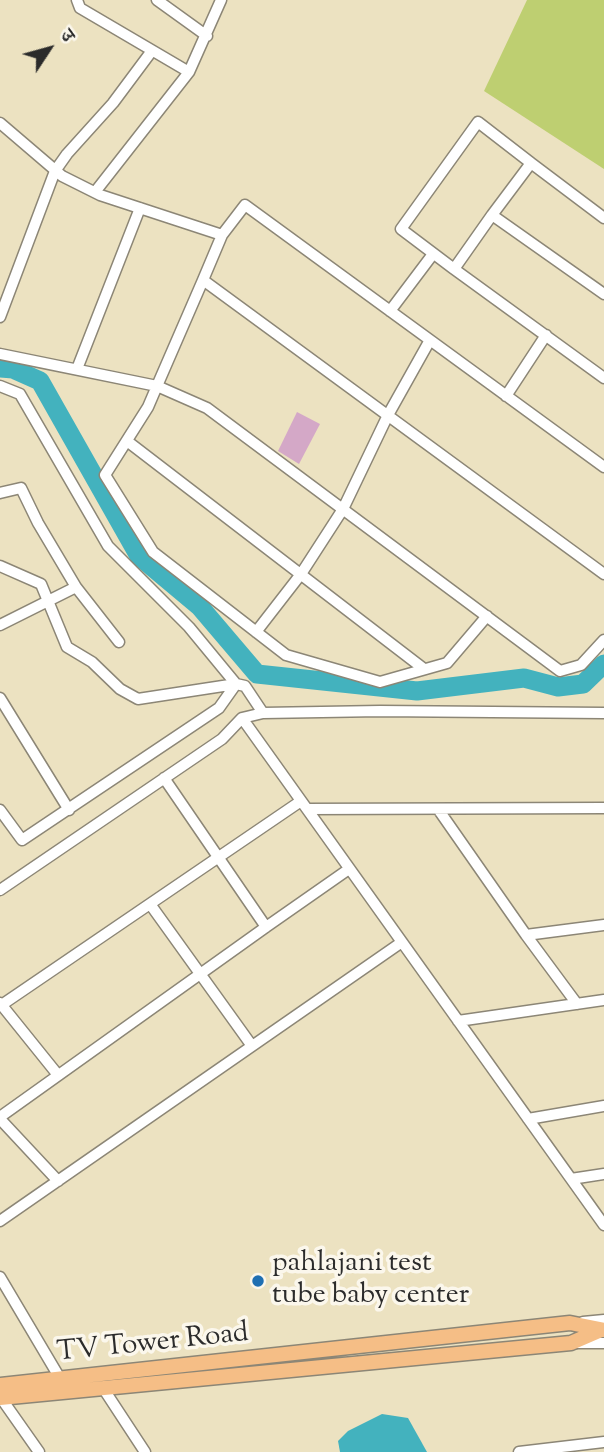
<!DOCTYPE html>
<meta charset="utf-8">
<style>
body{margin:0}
#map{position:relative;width:604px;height:1452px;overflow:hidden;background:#ece2c1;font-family:"Sorts Mill Goudy","Noto Serif Devanagari",serif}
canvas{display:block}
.north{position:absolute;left:14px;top:14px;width:70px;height:70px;-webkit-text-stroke:5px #fbf7ec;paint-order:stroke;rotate:54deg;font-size:19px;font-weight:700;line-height:28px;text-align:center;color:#2b2b2b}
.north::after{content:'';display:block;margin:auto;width:24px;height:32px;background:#2b2b2b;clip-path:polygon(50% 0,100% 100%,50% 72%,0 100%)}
</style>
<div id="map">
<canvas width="604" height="1452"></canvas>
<div class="north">उ</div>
</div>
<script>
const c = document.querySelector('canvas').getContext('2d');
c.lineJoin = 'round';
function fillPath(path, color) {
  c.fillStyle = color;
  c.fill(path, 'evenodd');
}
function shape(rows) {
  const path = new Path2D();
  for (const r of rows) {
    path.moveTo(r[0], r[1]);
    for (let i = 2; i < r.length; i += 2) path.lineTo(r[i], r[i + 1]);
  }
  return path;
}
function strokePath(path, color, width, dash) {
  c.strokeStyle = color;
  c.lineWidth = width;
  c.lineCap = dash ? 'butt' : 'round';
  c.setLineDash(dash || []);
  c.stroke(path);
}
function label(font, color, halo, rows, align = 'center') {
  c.font = font + ' "Sorts Mill Goudy",serif';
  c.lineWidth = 7;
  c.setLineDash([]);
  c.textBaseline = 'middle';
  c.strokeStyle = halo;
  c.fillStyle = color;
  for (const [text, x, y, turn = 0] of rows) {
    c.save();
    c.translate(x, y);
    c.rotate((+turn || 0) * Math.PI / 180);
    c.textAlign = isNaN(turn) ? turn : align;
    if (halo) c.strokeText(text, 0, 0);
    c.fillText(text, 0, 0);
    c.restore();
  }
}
fillPath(shape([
 [527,0,604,0,604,169,484,91]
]), '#becf71');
fillPath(shape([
 [382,1414,408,1418,427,1452,340,1452,338,1441,348,1431]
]), '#43b2be');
strokePath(shape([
 [0,368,13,369,40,381,139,556,200,607,257,674,417,691,524,678,558,687,583,684,604,664]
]), '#43b2be', 19);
fillPath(shape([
 [297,412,320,424,299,464,278,451]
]), '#d4a8c7');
const minor = shape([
 [77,0,80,8,189,72],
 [157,0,207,36],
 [0,123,62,176,100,195,222,235,203,280,604,574],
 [531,163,604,218],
 [95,192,189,72,221,0],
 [222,235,245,205,604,467],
 [454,269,401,229,478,122,531,163,492,215],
 [203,280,157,386,207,408,560,671,581,665,604,640],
 [604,294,492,215,454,269,604,378],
 [390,311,433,254],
 [0,317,55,171,67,154,113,103,151,52],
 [0,354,157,386,148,407,105,475,153,552,286,655,380,682,447,663,487,616],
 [77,369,140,208],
 [0,386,20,394,108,546,189,627,236,684,245,686,263,713],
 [506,396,546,335],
 [127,441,424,669],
 [0,493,21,488,38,523,76,587,0,625],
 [0,566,41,584,67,647,92,662,120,689,138,699,236,684,219,708,22,840,0,810],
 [76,587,119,642],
 [256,632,301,574,343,509,388,415,430,340],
 [0,698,69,810],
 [242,718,604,1225],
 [164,778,266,927,349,869],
 [307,809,604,808],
 [438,809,526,935],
 [0,890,222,739,242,718,263,713,380,711,604,713],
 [150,904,252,1046],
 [0,1003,58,1075],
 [577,1004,526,935,604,925],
 [0,1006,301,801],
 [458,1021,604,1000],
 [0,1117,266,927],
 [0,1119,58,1181],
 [528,1119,604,1106],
 [571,1179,604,1174],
 [0,1221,402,942],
 [0,1277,61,1380],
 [583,1322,604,1320],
 [575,1343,604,1343],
 [103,1388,145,1452],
 [1,1398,39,1452],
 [519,1452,604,1442]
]);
const major = shape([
 [0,1385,570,1323,604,1330],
 [0,1398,571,1343,601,1330]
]);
strokePath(minor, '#8c8676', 13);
strokePath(major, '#8c8676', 17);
strokePath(minor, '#fff', 10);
strokePath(major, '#f5be86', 14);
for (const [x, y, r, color] of [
 [258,1281,7,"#1f6fb2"]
]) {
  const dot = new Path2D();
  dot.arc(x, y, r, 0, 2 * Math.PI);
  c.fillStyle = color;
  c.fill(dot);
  strokePath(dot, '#fbf7ec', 2.5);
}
label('28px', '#2b2b2b', '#fbf7ec', [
 ["pahlajani test",272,1265],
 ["tube baby center",272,1297]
], 'left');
label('28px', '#2b2b2b', '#fbf7ec', [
 ["TV Tower Road",153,1345,-6]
]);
</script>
